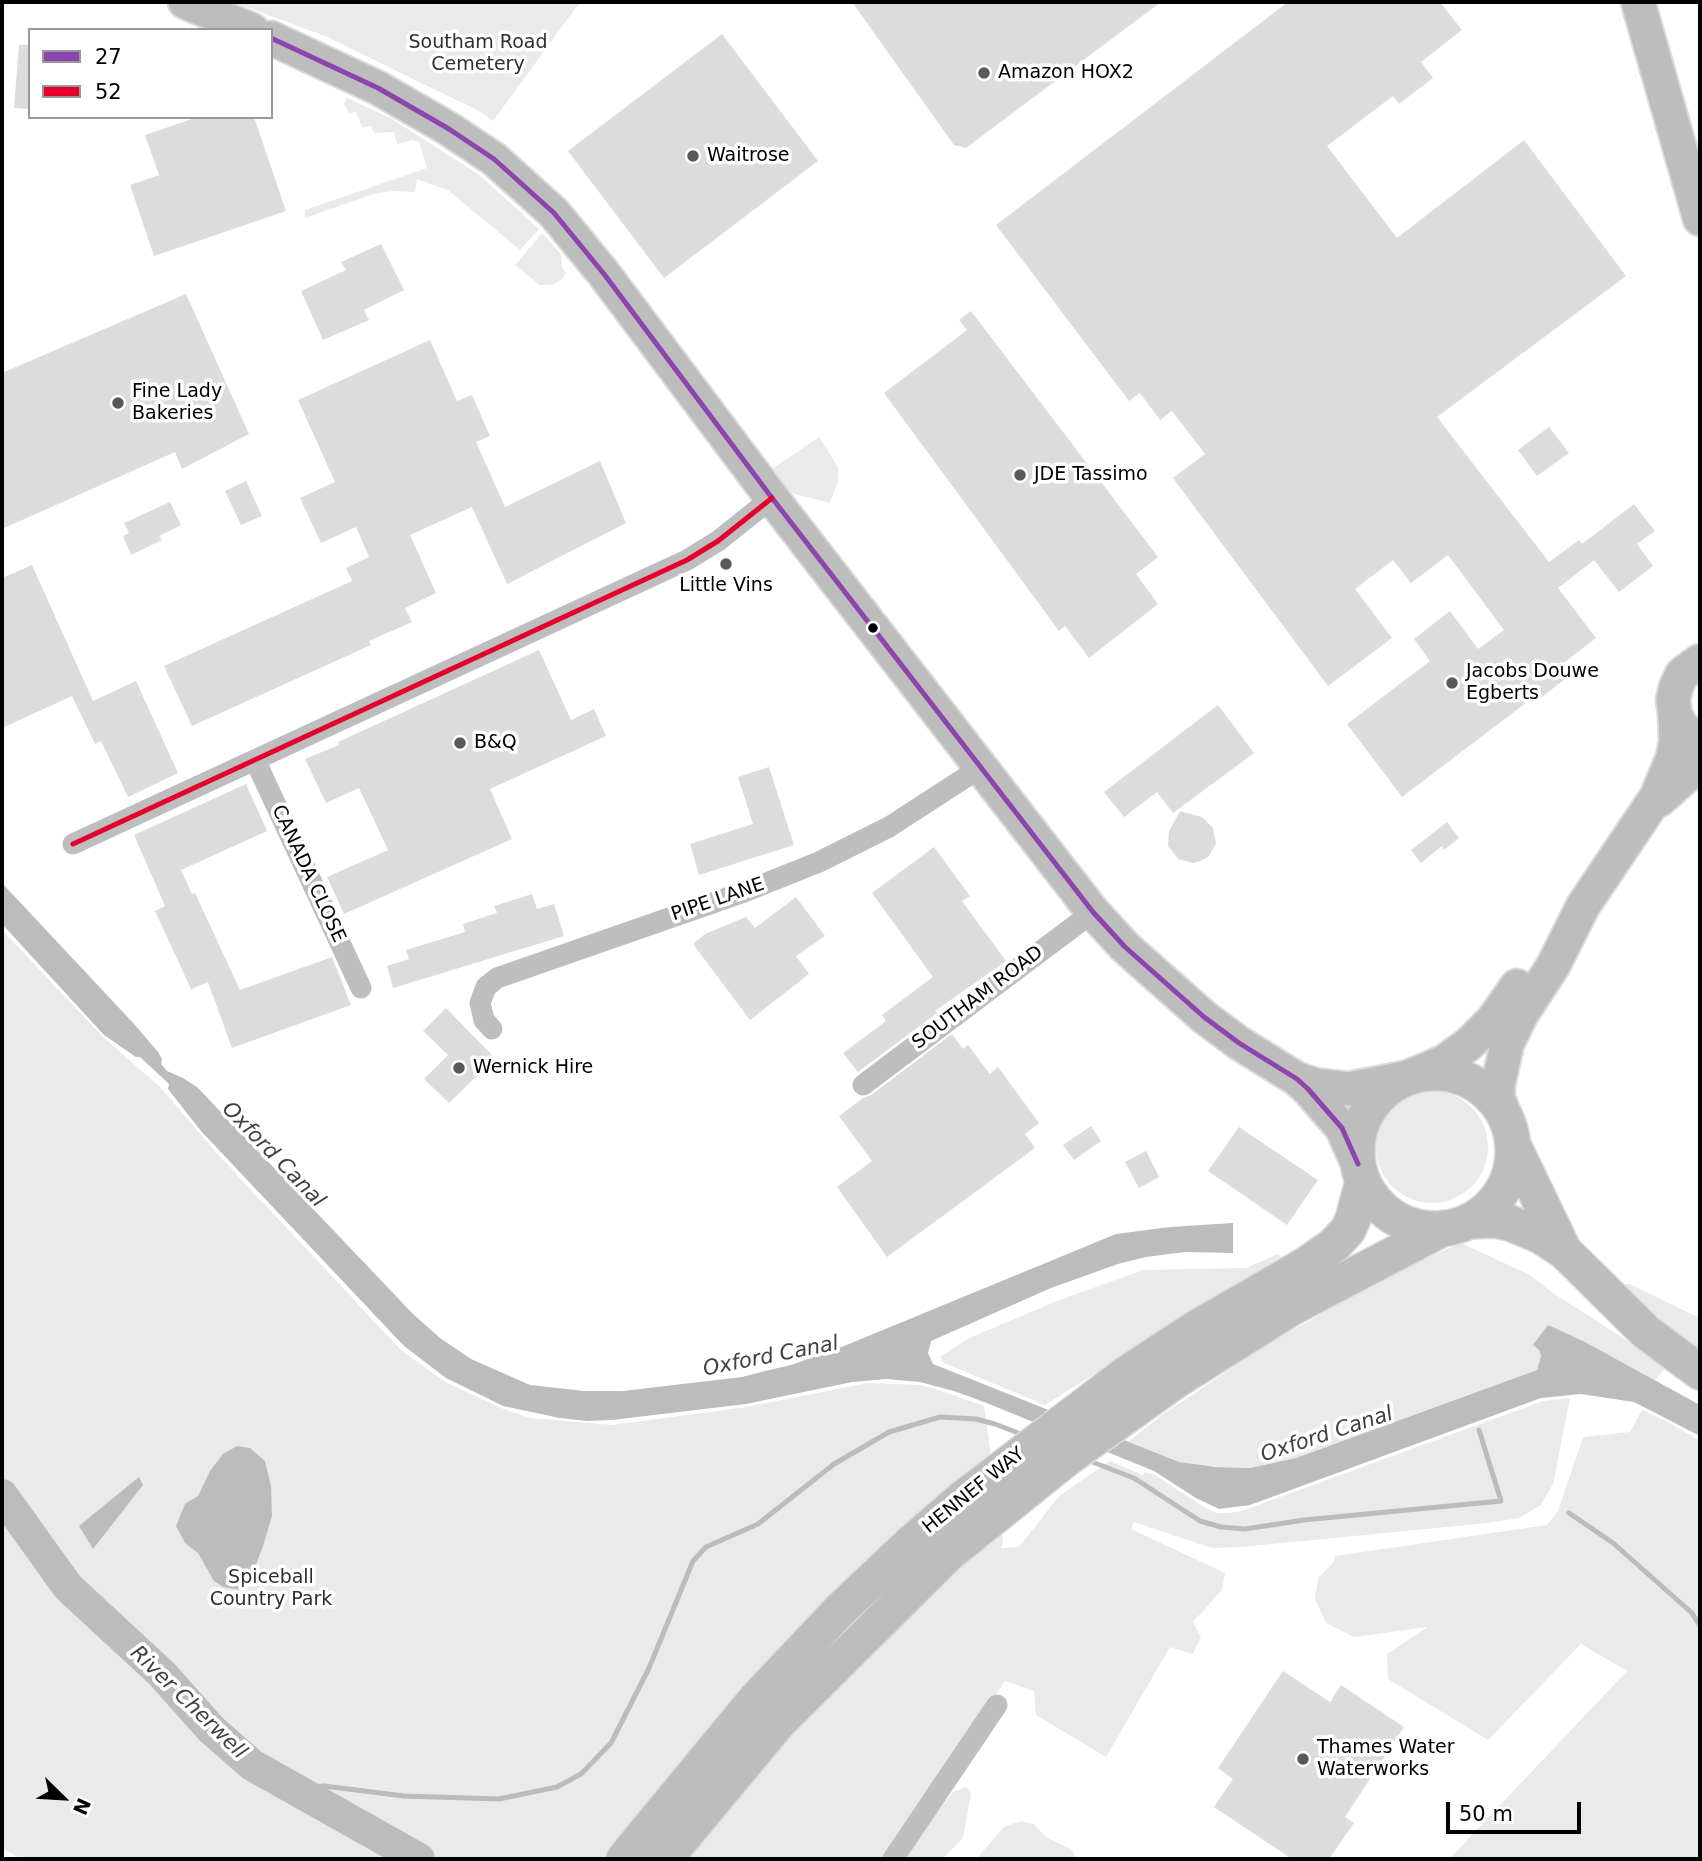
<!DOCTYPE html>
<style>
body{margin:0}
#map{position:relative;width:1702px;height:1861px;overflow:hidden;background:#fff;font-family:"DejaVu Sans",sans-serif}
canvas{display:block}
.frame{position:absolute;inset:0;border:4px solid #000;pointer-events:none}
.legend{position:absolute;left:28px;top:28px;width:245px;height:91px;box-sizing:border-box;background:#fff;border:2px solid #999;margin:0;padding:9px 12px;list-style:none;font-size:21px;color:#000}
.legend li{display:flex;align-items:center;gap:14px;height:35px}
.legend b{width:35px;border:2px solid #999}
.north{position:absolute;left:28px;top:1763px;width:70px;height:70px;-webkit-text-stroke:5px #fff;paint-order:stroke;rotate:114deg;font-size:19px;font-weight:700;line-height:28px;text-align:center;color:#000}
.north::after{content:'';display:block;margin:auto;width:24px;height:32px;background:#000;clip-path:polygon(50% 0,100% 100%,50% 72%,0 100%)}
.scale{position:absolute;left:1446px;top:1802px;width:135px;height:32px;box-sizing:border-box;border:4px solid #000;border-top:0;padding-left:9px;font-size:21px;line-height:24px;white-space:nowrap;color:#000;-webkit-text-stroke:5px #fff;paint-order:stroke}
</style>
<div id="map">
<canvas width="1702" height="1861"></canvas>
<div class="frame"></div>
<ul class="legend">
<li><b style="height:9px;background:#8e44ad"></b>27</li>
<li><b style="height:9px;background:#e4002b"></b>52</li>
</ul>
<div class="north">N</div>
<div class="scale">50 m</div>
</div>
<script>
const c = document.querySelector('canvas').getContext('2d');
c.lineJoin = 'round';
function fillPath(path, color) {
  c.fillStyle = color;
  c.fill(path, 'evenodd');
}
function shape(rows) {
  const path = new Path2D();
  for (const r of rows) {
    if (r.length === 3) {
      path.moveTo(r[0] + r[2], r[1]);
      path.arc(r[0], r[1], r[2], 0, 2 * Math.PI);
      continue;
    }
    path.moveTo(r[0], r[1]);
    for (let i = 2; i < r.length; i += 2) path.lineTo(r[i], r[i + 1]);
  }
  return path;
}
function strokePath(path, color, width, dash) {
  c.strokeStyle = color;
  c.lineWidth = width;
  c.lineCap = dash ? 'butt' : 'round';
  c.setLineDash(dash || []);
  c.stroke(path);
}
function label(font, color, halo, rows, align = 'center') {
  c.font = font + ' "DejaVu Sans",sans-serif';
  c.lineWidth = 7;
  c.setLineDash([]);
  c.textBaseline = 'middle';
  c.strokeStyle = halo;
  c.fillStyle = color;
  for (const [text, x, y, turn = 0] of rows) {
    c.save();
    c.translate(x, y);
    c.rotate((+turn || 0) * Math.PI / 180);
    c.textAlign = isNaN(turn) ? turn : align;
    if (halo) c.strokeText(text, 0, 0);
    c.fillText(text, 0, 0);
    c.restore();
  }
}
fillPath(shape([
 [233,2,580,2,493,121,481,112,325,36],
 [347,98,392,119,478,174,539,229,520,250,448,190,417,179,415,192,393,191,373,194,305,218,305,210,427,168,419,142,413,140,397,144,394,132,374,133,371,126,362,127,356,112,349,113,344,104],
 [542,233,561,254,562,268,566,273,561,280,552,285,540,285,515,265],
 [819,437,838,467,838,482,830,503,791,493,772,469],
 [2,930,103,1037,159,1086,221,1158,401,1350,445,1382,501,1408,530,1418,613,1425,746,1407,868,1383,920,1385,935,1389,984,1406,1003,1542,1001,1548,1019,1547,1059,1496,1110,1461,1143,1475,1145,1472,1153,1474,1204,1507,1217,1513,1228,1513,1242,1511,1543,1401,1570,1398,1553,1484,1541,1505,1519,1518,1488,1523,1241,1547,1212,1548,1134,1522,1131,1529,1225,1573,1222,1590,1193,1622,1201,1637,1193,1654,1170,1647,1106,1757,1036,1715,1034,1691,1005,1681,888,1859,21,1859,2,1848],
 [1432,1147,56],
 [1461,1243,1530,1275,1553,1293,1667,1366,1655,1380,1585,1342,1567,1335,1539,1350,1541,1356,1537,1370,1296,1458,1250,1468,1203,1466,1179,1462,1128,1442,1162,1415,1268,1344,1394,1273],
 [1278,1254,1286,1263,1221,1294,1045,1405,942,1362,940,1357,969,1338,1057,1301,1143,1270,1246,1268],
 [1629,1284,1700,1318,1700,1354,1675,1338,1617,1285],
 [1642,1410,1666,1421,1700,1441,1700,1859,1449,1859,1627,1671,1581,1644,1488,1740,1388,1679,1387,1654,1428,1627,1354,1637,1326,1623,1315,1598,1318,1578,1334,1562,1335,1556,1547,1525,1558,1511,1583,1437,1630,1432],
 [966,1787,971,1794,963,1838,942,1859,906,1859,925,1827,953,1792],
 [1021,1821,1033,1824,1046,1837,1071,1849,1077,1859,976,1859,1004,1827]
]), '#eaeaea');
fillPath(shape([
 [2,883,135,1025,158,1052,162,1059,161,1064,167,1071,183,1078,197,1087,413,1314,440,1338,471,1359,530,1385,584,1391,623,1391,742,1377,765,1371,791,1365,844,1346,1116,1234,1170,1227,1233,1223,1233,1253,1185,1252,1146,1257,1118,1264,1051,1288,931,1341,928,1353,933,1364,1179,1462,1216,1467,1250,1468,1296,1458,1537,1370,1541,1356,1539,1350,1533,1345,1548,1325,1585,1342,1700,1405,1700,1436,1634,1402,1581,1394,1541,1398,1250,1505,1219,1509,1196,1498,1154,1471,984,1402,954,1391,920,1382,886,1379,852,1382,746,1404,612,1420,587,1421,560,1418,503,1406,446,1378,404,1346,201,1131,168,1089,169,1084,140,1057,136,1057,104,1035,2,924],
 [237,1446,250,1448,265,1461,271,1486,272,1516,263,1546,254,1570,240,1590,223,1587,214,1581,198,1553,185,1543,176,1526,185,1504,198,1496,210,1471,223,1454],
 [139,1477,143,1485,93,1549,79,1526]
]), '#bcbcbc');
strokePath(shape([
 [1087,1460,1134,1478,1200,1521,1221,1527,1245,1529,1304,1520,1501,1501,1479,1430],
 [1569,1513,1613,1543,1692,1613,1700,1626],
 [295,1789,324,1786,404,1796,499,1799,557,1787,581,1774,611,1743,649,1668,693,1561,706,1547,758,1524,834,1464,889,1432,940,1417,976,1419,995,1424,1026,1436]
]), '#bcbcbc', 5);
strokePath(shape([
 [2,1495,68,1587,162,1674,211,1729,252,1765,419,1859]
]), '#bcbcbc', 32);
fillPath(shape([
 [852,2,1161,2,966,148,954,145],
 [1288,2,1440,2,1462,30,1421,62,1433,78,1399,104,1393,96,1327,146,1397,238,1524,140,1626,276,1437,417,1549,562,1579,540,1582,544,1634,504,1655,531,1637,544,1653,566,1619,592,1594,560,1558,588,1596,638,1557,668,1565,679,1538,700,1535,696,1402,797,1347,724,1430,661,1414,639,1450,611,1478,649,1504,630,1448,555,1411,583,1393,560,1355,589,1392,638,1328,686,1173,478,1205,454,1172,411,1160,420,1140,393,1129,401,996,225],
 [722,34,818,161,664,278,568,151],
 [19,45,30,45,30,109,14,108],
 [198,117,254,117,286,211,154,256,130,185,159,175,145,135],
 [381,244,404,290,364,310,369,320,323,340,301,291,346,270,341,262],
 [186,294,249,434,182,469,175,452,2,529,2,373],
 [971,311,1158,557,1136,574,1158,604,1089,658,1065,626,1059,631,884,393,967,330,959,320],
 [430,340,457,401,472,395,490,436,476,442,505,507,600,461,626,523,507,584,472,507,410,535,436,593,405,608,412,622,369,641,371,645,192,726,164,666,352,581,346,568,369,557,356,527,321,543,300,498,335,482,298,400],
 [1549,427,1569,453,1537,476,1518,450],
 [246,481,262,516,241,525,225,491],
 [170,502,181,525,159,536,162,540,131,555,123,536,129,533,124,523],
 [32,565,93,701,136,681,178,773,128,797,101,741,95,744,72,696,2,728,2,578],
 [539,650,571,720,594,709,606,736,490,789,512,839,344,914,327,877,388,850,359,788,326,803,305,759,339,745,338,742],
 [1218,705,1254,753,1173,813,1157,792,1124,817,1104,792],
 [769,767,794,845,699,875,690,844,753,824,738,777],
 [246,784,267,831,181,870,192,894,195,893,240,990,332,957,351,1005,232,1048,208,982,191,989,155,911,165,906,134,835],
 [1180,811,1202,817,1213,828,1216,844,1208,857,1201,861,1193,863,1178,859,1168,846,1169,831],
 [1447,822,1459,838,1444,850,1442,846,1421,863,1411,850],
 [934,847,970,896,962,901,1006,961,935,1011,937,1013,858,1072,843,1053,886,1021,882,1015,933,977,872,893],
 [532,894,537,909,554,904,564,936,393,988,387,966,409,959,406,950,465,932,463,924,497,913,494,906],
 [796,897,825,936,796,956,809,974,750,1020,693,944,705,934,746,917,755,928],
 [446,1008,495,1058,449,1103,424,1079,448,1055,423,1031],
 [952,1034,963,1049,968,1045,990,1074,998,1067,1039,1123,1025,1134,1035,1148,887,1257,837,1187,872,1161,839,1116,863,1098,871,1095],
 [1091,1126,1101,1141,1074,1160,1063,1145],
 [1239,1127,1318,1180,1287,1225,1208,1171],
 [1146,1151,1159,1177,1139,1188,1125,1162],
 [1283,1671,1330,1702,1341,1685,1404,1727,1345,1817,1354,1823,1329,1859,1292,1859,1214,1807,1233,1779,1218,1768]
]), '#dcdcdc');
const primary = shape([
 [185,2,252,30],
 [1638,2,1700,219],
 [271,38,378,88,449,129,494,159,554,213,604,274,772,498,1093,912,1125,947,1204,1017,1239,1043,1297,1079,1308,1089,1342,1128,1358,1164],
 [1700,661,1682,674,1676,687,1673,700,1675,714,1681,726,1691,735,1700,740],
 [1659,800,1700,764],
 [1411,1076,1444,1062,1469,1044,1493,1020,1517,986],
 [1297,1079,1315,1085,1349,1089,1405,1078],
 [1505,1116,1498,1098,1498,1085,1507,1044,1521,1015,1553,966,1583,906,1657,796,1673,757,1676,741,1675,714]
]);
const trunk = shape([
 [1435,1151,78],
 [1513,1145,1564,1251],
 [1469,1221,1495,1220,1510,1223,1541,1236,1564,1251,1646,1332,1700,1372],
 [624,1859,755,1700,840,1610,911,1543,962,1499,1126,1374,1193,1330,1304,1266,1334,1245,1348,1230,1353,1219,1363,1181],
 [665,1859,778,1723,948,1554,1066,1459,1175,1381,1293,1307,1444,1228]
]);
strokePath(primary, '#dbdbdb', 37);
strokePath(trunk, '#dbdbdb', 38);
strokePath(shape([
 [255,760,361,988],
 [73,844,687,560,718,541,772,498],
 [492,1029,484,1020,480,1003,486,987,497,978,744,892,819,862,889,827,980,768],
 [863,1085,1093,912],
 [893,1859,997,1705]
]), '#bebebe', 21);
strokePath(primary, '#bdbdbd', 33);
strokePath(trunk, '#bdbdbd', 35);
strokePath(shape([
 [271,38,378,88,449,129,494,159,554,213,604,274,772,498,1093,912,1125,947,1204,1017,1239,1043,1297,1079,1308,1089,1342,1128,1358,1164]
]), '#8e44ad', 5);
strokePath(shape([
 [73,844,687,560,718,541,772,498]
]), '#e4002b', 5);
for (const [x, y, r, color] of [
 [984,73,7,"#595959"],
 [693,156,7,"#595959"],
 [118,403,7,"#595959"],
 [1020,475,7,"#595959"],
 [726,564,7,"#595959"],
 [873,628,6,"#000"],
 [1452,683,7,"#595959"],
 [460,743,7,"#595959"],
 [459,1068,7,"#595959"],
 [1303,1759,7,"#595959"]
]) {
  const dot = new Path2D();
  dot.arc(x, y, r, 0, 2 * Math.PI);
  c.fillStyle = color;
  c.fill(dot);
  strokePath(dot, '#fff', 2.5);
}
label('19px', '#2f2f2f', '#fff', [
 ["Southam Road",478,43],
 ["Cemetery",478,65],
 ["Spiceball",271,1578],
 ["Country Park",271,1600]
]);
label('19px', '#000', '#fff', [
 ["Amazon HOX2",998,73],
 ["Waitrose",707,156],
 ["Fine Lady",132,392],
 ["Bakeries",132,414],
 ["JDE Tassimo",1034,475],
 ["Little Vins",726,586,"center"],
 ["Jacobs Douwe",1466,672],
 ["Egberts",1466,694],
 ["B&Q",474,743],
 ["Wernick Hire",473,1068],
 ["Thames Water",1317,1748],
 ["Waterworks",1317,1770]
], 'left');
label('19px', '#000', '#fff', [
 ["CANADA CLOSE",308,874,65],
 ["PIPE LANE",718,900,-19],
 ["SOUTHAM ROAD",978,998,-37],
 ["HENNEF WAY",974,1491,-39]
]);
label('italic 21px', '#404040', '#fff', [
 ["Oxford Canal",273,1155,46],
 ["Oxford Canal",771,1357,-11],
 ["Oxford Canal",1327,1435,-18],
 ["River Cherwell",188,1703,44]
]);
</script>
